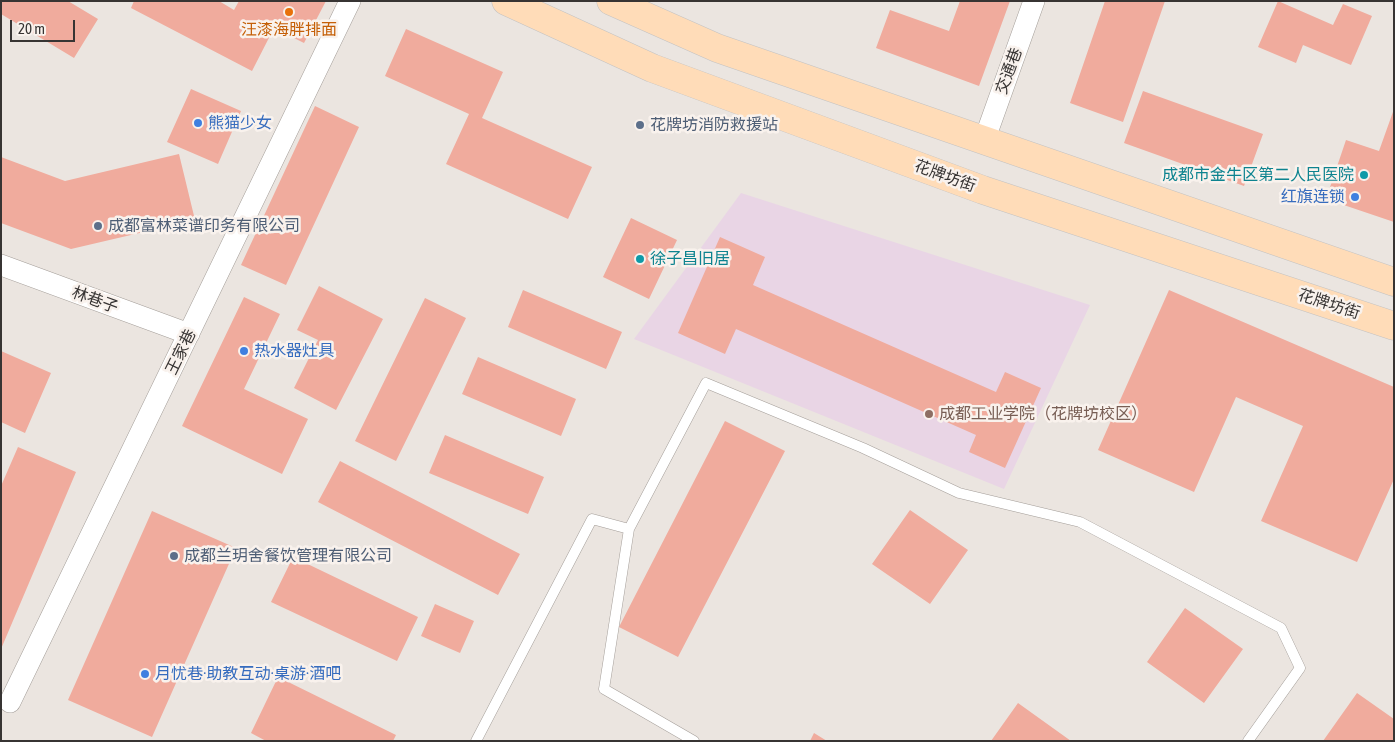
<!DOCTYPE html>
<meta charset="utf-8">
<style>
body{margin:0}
#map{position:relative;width:1395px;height:742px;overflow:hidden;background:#ebe5e0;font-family:"Asap Condensed",sans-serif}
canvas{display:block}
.frame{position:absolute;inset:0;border:2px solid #373433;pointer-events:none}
.scale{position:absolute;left:10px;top:20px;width:65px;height:22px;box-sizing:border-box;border:2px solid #373433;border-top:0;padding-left:6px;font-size:15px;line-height:18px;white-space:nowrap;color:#373433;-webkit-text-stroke:4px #f9f2ed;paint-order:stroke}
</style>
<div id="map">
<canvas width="1395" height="742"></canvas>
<div class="frame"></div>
<div class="scale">20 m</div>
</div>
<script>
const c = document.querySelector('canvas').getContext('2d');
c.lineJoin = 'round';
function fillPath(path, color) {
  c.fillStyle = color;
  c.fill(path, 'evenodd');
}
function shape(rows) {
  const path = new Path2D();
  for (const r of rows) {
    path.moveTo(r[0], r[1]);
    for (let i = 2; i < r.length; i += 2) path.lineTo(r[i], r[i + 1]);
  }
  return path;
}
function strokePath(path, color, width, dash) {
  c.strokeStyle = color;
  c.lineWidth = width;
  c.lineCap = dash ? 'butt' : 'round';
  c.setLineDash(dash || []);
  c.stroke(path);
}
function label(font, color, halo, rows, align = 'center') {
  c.font = font + ' "Asap Condensed","Noto Sans SC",sans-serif';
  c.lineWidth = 5;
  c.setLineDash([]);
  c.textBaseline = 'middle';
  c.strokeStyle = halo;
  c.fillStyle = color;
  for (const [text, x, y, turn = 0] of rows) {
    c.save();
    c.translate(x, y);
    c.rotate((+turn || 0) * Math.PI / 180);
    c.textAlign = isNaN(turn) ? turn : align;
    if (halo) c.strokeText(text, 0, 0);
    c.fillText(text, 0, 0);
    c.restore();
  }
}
fillPath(shape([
 [741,193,1090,305,1004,489,634,339]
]), '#e9d5e5');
fillPath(shape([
 [1,1,68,1,98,19,74,58,1,14],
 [134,1,219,1,234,10,239,1,326,1,304,43,274,28,252,71,131,8],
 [960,1,1010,1,979,86,876,48,890,10,949,31],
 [1105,1,1165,1,1123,122,1070,103],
 [1278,1,1333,25,1343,4,1372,16,1351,65,1303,45,1296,63,1258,47],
 [406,29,503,72,482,118,592,167,568,219,446,164,469,114,385,76],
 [191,89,241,111,218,164,167,142],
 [1143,91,1263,134,1244,186,1124,143],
 [315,106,359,127,286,285,241,265],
 [1394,109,1394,222,1326,199,1346,140,1379,151],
 [179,154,195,220,71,249,1,223,1,157,65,181],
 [631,218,677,240,649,299,603,277],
 [720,237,765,257,753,285,996,392,1005,372,1041,388,1005,468,969,452,976,435,736,329,725,354,678,333],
 [319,286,383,319,336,410,294,388,318,340,297,330],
 [523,290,622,332,606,369,508,327],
 [1169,290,1394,387,1394,479,1357,562,1261,521,1303,426,1236,397,1194,492,1098,450],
 [244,297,280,314,244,389,308,419,282,474,182,426],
 [425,298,466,318,396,461,355,441],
 [1,351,51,373,25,433,1,422],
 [478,357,576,399,561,436,462,394],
 [725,421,785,451,678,657,619,627],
 [445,435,544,477,528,514,429,473],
 [18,447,76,472,1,649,1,486],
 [340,461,520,554,498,595,318,502],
 [910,510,968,550,930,604,872,564],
 [152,511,236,548,152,737,68,700],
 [293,557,418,617,397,661,271,602],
 [435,604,474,621,460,653,421,636],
 [1185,608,1243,649,1204,703,1147,662],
 [278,677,396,735,393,741,266,741,251,733],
 [1357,693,1394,719,1394,741,1323,741],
 [1018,703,1071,741,991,741],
 [814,733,827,741,810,741]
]), '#f0ab9d');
const lane = shape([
 [476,741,592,519,629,529],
 [694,741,604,689,629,529,706,383,863,448,959,493,1080,522,1281,628,1300,668,1248,741]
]);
const street = shape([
 [984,141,1034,1],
 [1,265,189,334],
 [10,702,350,1]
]);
const primary = shape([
 [506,1,652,68,983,190,1394,326],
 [611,1,717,48,1394,282]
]);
strokePath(lane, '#a49e99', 11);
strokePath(street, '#a49e99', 22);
strokePath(primary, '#c3c2c2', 29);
strokePath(lane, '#fff', 10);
strokePath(street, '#fff', 21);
strokePath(primary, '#ffdcb8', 28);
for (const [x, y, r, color] of [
 [289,12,5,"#e8710a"],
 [198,123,5,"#3f7fe0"],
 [640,125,5,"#5c6f8a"],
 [1364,175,5,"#0f9aa8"],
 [1355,197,5,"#3f7fe0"],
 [98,226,5,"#5c6f8a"],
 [640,259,5,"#0f9aa8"],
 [244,351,5,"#3f7fe0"],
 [929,414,5,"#8d6e63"],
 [174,556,5,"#5c6f8a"],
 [145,674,5,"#3f7fe0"]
]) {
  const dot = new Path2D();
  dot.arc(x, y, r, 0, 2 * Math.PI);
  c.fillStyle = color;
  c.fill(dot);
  strokePath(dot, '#f9f2ed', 2);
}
label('16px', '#c56008', '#f9f2ed', [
 ["汪漆海胖排面",289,30]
]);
label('16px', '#373433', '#f9f2ed', [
 ["交通巷",1009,71,-70],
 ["花牌坊街",945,176,20],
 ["林巷子",95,300,20],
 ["花牌坊街",1329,304,18],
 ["王家巷",181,352,-64]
]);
label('16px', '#366cbe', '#f9f2ed', [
 ["熊猫少女",208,123],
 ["红旗连锁",1345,197,"right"],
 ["热水器灶具",254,351],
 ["月忧巷·助教互动·桌游·酒吧",155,674]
], 'left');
label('16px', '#4e5e75', '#f9f2ed', [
 ["花牌坊消防救援站",650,125],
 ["成都富林菜谱印务有限公司",108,226],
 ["成都兰玥舍餐饮管理有限公司",184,556]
], 'left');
label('16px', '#0d838f', '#f9f2ed', [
 ["成都市金牛区第二人民医院",1354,175],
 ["徐子昌旧居",650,259,"left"]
], 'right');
label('16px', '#785e54', '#f9f2ed', [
 ["成都工业学院（花牌坊校区）",939,414]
], 'left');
</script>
